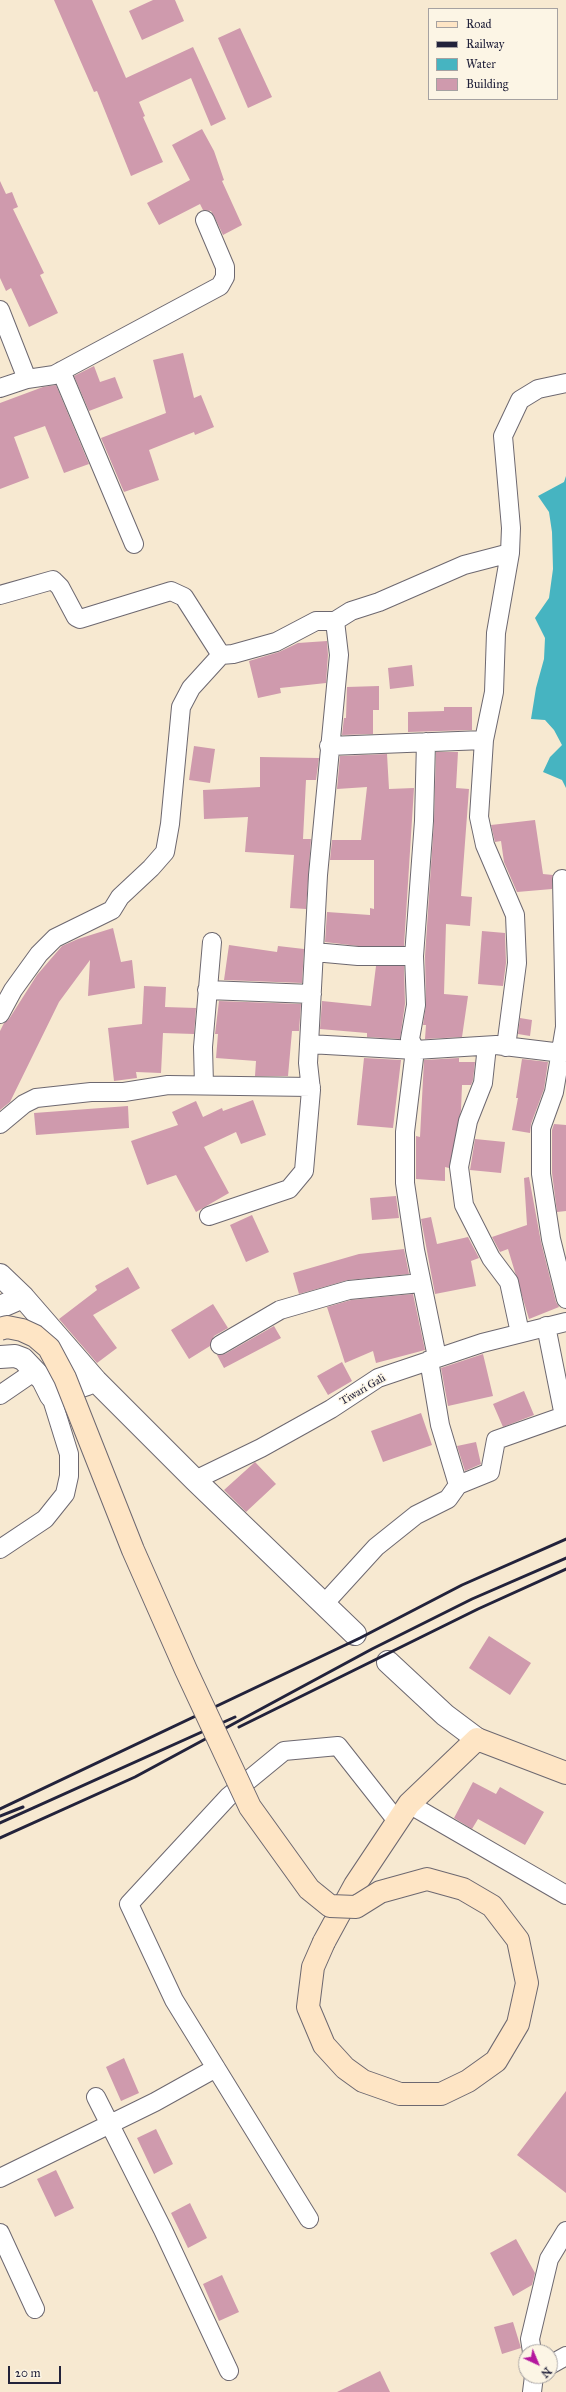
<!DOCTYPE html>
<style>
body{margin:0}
#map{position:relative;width:566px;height:2392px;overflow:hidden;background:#f7e9d1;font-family:"IM FELL Great Primer",serif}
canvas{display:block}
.legend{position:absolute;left:428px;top:8px;width:130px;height:92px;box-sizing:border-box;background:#fcf5e5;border:1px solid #a5a1a1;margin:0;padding:5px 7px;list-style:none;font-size:12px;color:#22223b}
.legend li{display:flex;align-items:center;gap:8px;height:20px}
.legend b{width:20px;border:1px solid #a5a1a1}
.north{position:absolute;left:518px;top:2344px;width:40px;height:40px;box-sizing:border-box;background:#fcf5e5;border:1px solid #a5a1a1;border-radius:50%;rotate:136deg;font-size:11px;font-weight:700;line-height:16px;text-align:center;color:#22223b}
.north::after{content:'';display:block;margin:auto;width:14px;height:18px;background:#b5179e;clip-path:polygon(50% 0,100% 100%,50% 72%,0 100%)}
.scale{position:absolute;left:8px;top:2366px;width:53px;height:18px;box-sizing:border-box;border:2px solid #22223b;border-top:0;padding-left:5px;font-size:12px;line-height:14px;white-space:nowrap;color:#22223b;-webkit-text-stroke:3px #fcf5e5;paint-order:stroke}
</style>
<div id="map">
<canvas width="566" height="2392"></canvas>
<ul class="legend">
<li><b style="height:5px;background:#fee5c5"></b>Road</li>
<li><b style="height:5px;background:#22223b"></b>Railway</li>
<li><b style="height:11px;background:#46b4c1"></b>Water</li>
<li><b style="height:11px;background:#cf9aad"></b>Building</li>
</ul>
<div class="north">N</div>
<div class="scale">20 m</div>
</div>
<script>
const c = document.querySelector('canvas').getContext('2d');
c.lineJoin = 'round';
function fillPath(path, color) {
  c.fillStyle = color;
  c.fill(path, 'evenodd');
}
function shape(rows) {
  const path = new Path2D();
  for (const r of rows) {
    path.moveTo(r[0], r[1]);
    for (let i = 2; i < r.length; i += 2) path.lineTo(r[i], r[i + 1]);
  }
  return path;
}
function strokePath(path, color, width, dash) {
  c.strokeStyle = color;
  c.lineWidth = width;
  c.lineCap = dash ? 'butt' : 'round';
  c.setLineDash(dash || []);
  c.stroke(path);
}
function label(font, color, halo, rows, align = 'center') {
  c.font = font + ' "IM FELL Great Primer",serif';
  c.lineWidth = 3;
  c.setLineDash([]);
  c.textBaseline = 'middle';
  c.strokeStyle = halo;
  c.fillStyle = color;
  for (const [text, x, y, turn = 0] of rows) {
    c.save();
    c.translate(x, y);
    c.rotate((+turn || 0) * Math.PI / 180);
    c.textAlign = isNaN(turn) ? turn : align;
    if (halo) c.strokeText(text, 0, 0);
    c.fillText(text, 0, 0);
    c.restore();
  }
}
fillPath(shape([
 [566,476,566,788,562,780,543,772,550,757,562,745,554,730,545,720,531,719,536,688,544,659,545,638,535,618,549,598,553,569,552,532,549,512,538,496,564,482]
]), '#46b4c1');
fillPath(shape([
 [54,0,92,0,126,78,193,47,226,119,211,126,191,78,139,102,145,116,143,117,163,162,131,176,97,91,94,92],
 [153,0,175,0,184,21,142,40,129,11],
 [240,28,272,97,248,108,218,38],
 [202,129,214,151,224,180,222,181,242,225,223,235,214,216,211,211,203,210,200,204,159,225,147,203,190,180,172,145],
 [0,181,6,194,12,192,18,207,13,209,44,273,40,275,58,313,29,327,11,288,6,291,0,278],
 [183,353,194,398,201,395,214,427,195,435,194,432,149,450,159,480,124,492,101,438,166,413,153,360],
 [94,366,100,382,115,377,123,398,89,411,74,376],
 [56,385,89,464,64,473,45,426,14,437,29,478,0,489,0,403,43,387],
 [327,641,328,655,326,683,280,688,281,693,258,698,249,661,279,652,298,643],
 [412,665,414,686,390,689,388,668],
 [379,686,379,710,373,710,373,734,342,735,344,718,346,718,347,687],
 [444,707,472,707,472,730,408,732,408,712,444,711],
 [194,746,215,749,210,783,189,780],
 [436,752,458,752,456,788,469,789,461,896,472,897,470,926,446,924,444,994,468,996,462,1037,425,1039,426,1025,423,1025,426,1005,425,956,434,821],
 [387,754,389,789,414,788,404,946,358,946,325,942,327,912,370,915,370,908,374,909,374,860,330,860,332,840,361,840,367,787,337,789,340,756],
 [260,757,319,758,316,780,306,780,303,839,311,839,306,909,290,908,294,855,245,852,248,817,204,819,203,790,260,787],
 [535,820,543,874,553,875,552,889,517,892,504,862,501,841,495,842,491,825],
 [113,928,121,962,132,960,135,988,88,996,90,960,59,1002,10,1102,0,1110,0,1031,4,1023,9,1019,37,975,62,946,78,939],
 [482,931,505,933,506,963,503,986,478,984],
 [229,945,277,952,278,946,304,949,302,983,224,980],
 [376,966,404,966,405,1004,400,1039,367,1037,367,1033,320,1029,322,1001,371,1006],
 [144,986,166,987,165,1007,196,1008,194,1034,163,1033,161,1073,136,1072,137,1078,114,1081,108,1028,142,1024],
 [219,1001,301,1004,299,1031,292,1031,288,1076,255,1076,256,1061,216,1058,218,1034,215,1034],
 [520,1018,532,1020,530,1036,518,1034],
 [364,1058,401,1060,393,1128,357,1125],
 [459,1058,459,1062,475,1062,473,1080,471,1085,462,1085,461,1110,449,1168,445,1167,445,1181,416,1179,416,1136,420,1137,424,1060],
 [522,1059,548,1062,544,1089,531,1124,530,1133,512,1130,518,1098,516,1098],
 [253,1100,266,1135,241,1144,236,1132,204,1147,229,1193,196,1212,176,1175,147,1185,131,1141,178,1125,172,1112,196,1101,203,1117,222,1108,223,1111],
 [128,1106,129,1128,36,1135,34,1113],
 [554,1124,566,1125,566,1211,557,1212,552,1173,552,1130],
 [475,1139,505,1142,501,1173,470,1170],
 [529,1177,541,1242,556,1302,559,1307,529,1319,508,1249,500,1252,492,1237,527,1225,524,1178],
 [396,1196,399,1218,372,1220,370,1198],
 [252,1215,269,1252,246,1262,230,1225],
 [431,1217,437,1244,468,1237,479,1258,471,1261,476,1286,435,1294,421,1219],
 [404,1249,409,1274,348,1280,299,1294,293,1273,359,1254],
 [128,1267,140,1288,93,1315,117,1348,97,1363,59,1319,97,1290,95,1286],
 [413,1294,425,1350,376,1363,373,1351,345,1363,327,1307,351,1300],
 [213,1304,228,1328,214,1336,210,1346,189,1359,171,1330],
 [274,1326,281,1338,224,1368,217,1355,225,1354],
 [483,1354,493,1396,448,1406,441,1368],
 [342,1362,352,1381,328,1395,317,1376],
 [524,1391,534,1415,503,1427,493,1404],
 [421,1413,432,1445,383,1462,371,1431],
 [476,1442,481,1464,465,1471,457,1446],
 [255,1462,276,1484,246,1512,224,1490],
 [489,1636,531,1663,510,1695,469,1668],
 [473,1782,496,1794,500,1787,544,1812,525,1845,478,1819,472,1829,454,1818],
 [124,2058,139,2093,121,2101,106,2067],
 [566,2091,566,2193,517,2155],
 [156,2129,173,2164,154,2174,137,2138],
 [56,2170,74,2208,55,2217,37,2179],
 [190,2203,207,2238,188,2248,171,2213],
 [516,2239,535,2273,532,2285,513,2296,490,2253],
 [222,2275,239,2312,219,2321,203,2284],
 [513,2322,521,2348,502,2354,494,2327],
 [380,2371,390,2392,337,2392]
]), '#cf9aad');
const minor = shape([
 [0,310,27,379],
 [61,371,134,544],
 [0,388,27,379,54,375,220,286,225,277,225,267,205,220],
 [0,595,53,580,60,587,76,617,80,619,171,591,184,597,221,655,233,654,276,642,316,621,335,621,351,611,379,602,464,565,510,553],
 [426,742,424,821,414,956,416,1005,410,1039,415,1050,405,1132,405,1183,415,1250,437,1357],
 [329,746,484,740],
 [562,879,565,1027,554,1092,541,1128,541,1174,551,1239,566,1299],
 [314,952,358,956,414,956],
 [207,990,312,994],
 [0,1014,13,990,39,954,55,938,112,910,120,897,151,868,165,852,170,824,181,707,191,688,221,655],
 [309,1044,415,1050,496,1045,562,1053],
 [487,1046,483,1083,468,1121,459,1167,464,1205,491,1258,509,1282,520,1333],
 [506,1047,517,963,515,915,485,845,479,817,484,740,494,692,496,633,510,553,511,528,503,436,520,400,538,389,566,383],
 [204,1085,203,1047,212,942],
 [0,1124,24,1104,36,1098,91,1092,124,1092,168,1085,311,1087],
 [209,1216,289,1189,304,1171,311,1090,308,1063,318,875,339,655,335,621],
 [220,1345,280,1310,349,1290,421,1283],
 [0,1395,35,1371],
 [195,1480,261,1448,331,1409,378,1378,482,1343,566,1322],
 [458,1485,490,1472,496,1440,564,1416,546,1326],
 [0,1549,45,1519,65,1494,69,1476,69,1454,51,1396],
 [324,1604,376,1547,416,1515,448,1499,458,1485,440,1425,429,1360],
 [409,1804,566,1895],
 [96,2097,163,2230,229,2371],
 [0,2178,155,2102,216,2068],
 [309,2219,174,2000,129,1904,228,1797,284,1751,338,1746,397,1821],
 [0,2233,35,2309],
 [532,2352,530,2339,549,2259,566,2231],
 [550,2365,566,2356],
 [532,2392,534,2376]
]);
const tertiary = shape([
 [0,1275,23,1297,96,1381,195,1480,355,1634],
 [0,1307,23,1297],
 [0,1357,15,1356,23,1359,43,1380,51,1396,87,1384],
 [388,1662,445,1715,477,1739]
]);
const secondary = shape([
 [324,1942,355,1885,409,1804,477,1739,566,1773]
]);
strokePath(minor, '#6d6870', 20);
strokePath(tertiary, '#6d6870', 24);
strokePath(secondary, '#6d6870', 24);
strokePath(minor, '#fff', 18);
strokePath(tertiary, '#fff', 22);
strokePath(secondary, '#fee5c5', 22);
strokePath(shape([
 [239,1727,478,1609,566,1569],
 [0,1809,360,1638,462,1585,566,1539],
 [0,1816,23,1807],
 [0,1823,235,1717],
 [0,1838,135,1777,372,1649,472,1599,566,1558]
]), '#22223b', 3);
const secondaryBridge = shape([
 [0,1329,7,1327,22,1330,35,1336,49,1348,65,1378,133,1550,186,1670,250,1807,309,1889,330,1906,356,1907,380,1892,427,1879,463,1889,492,1906,518,1940,527,1983,518,2024,496,2061,468,2081,441,2094,400,2094,363,2081,345,2068,324,2045,308,2007,313,1967,324,1942]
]);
strokePath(secondaryBridge, '#6d6870', 24, []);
strokePath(secondaryBridge, '#fee5c5', 22);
label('11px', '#22223b', '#fcf5e5', [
 ["Tiwari Gali",363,1390,-30]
]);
</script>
